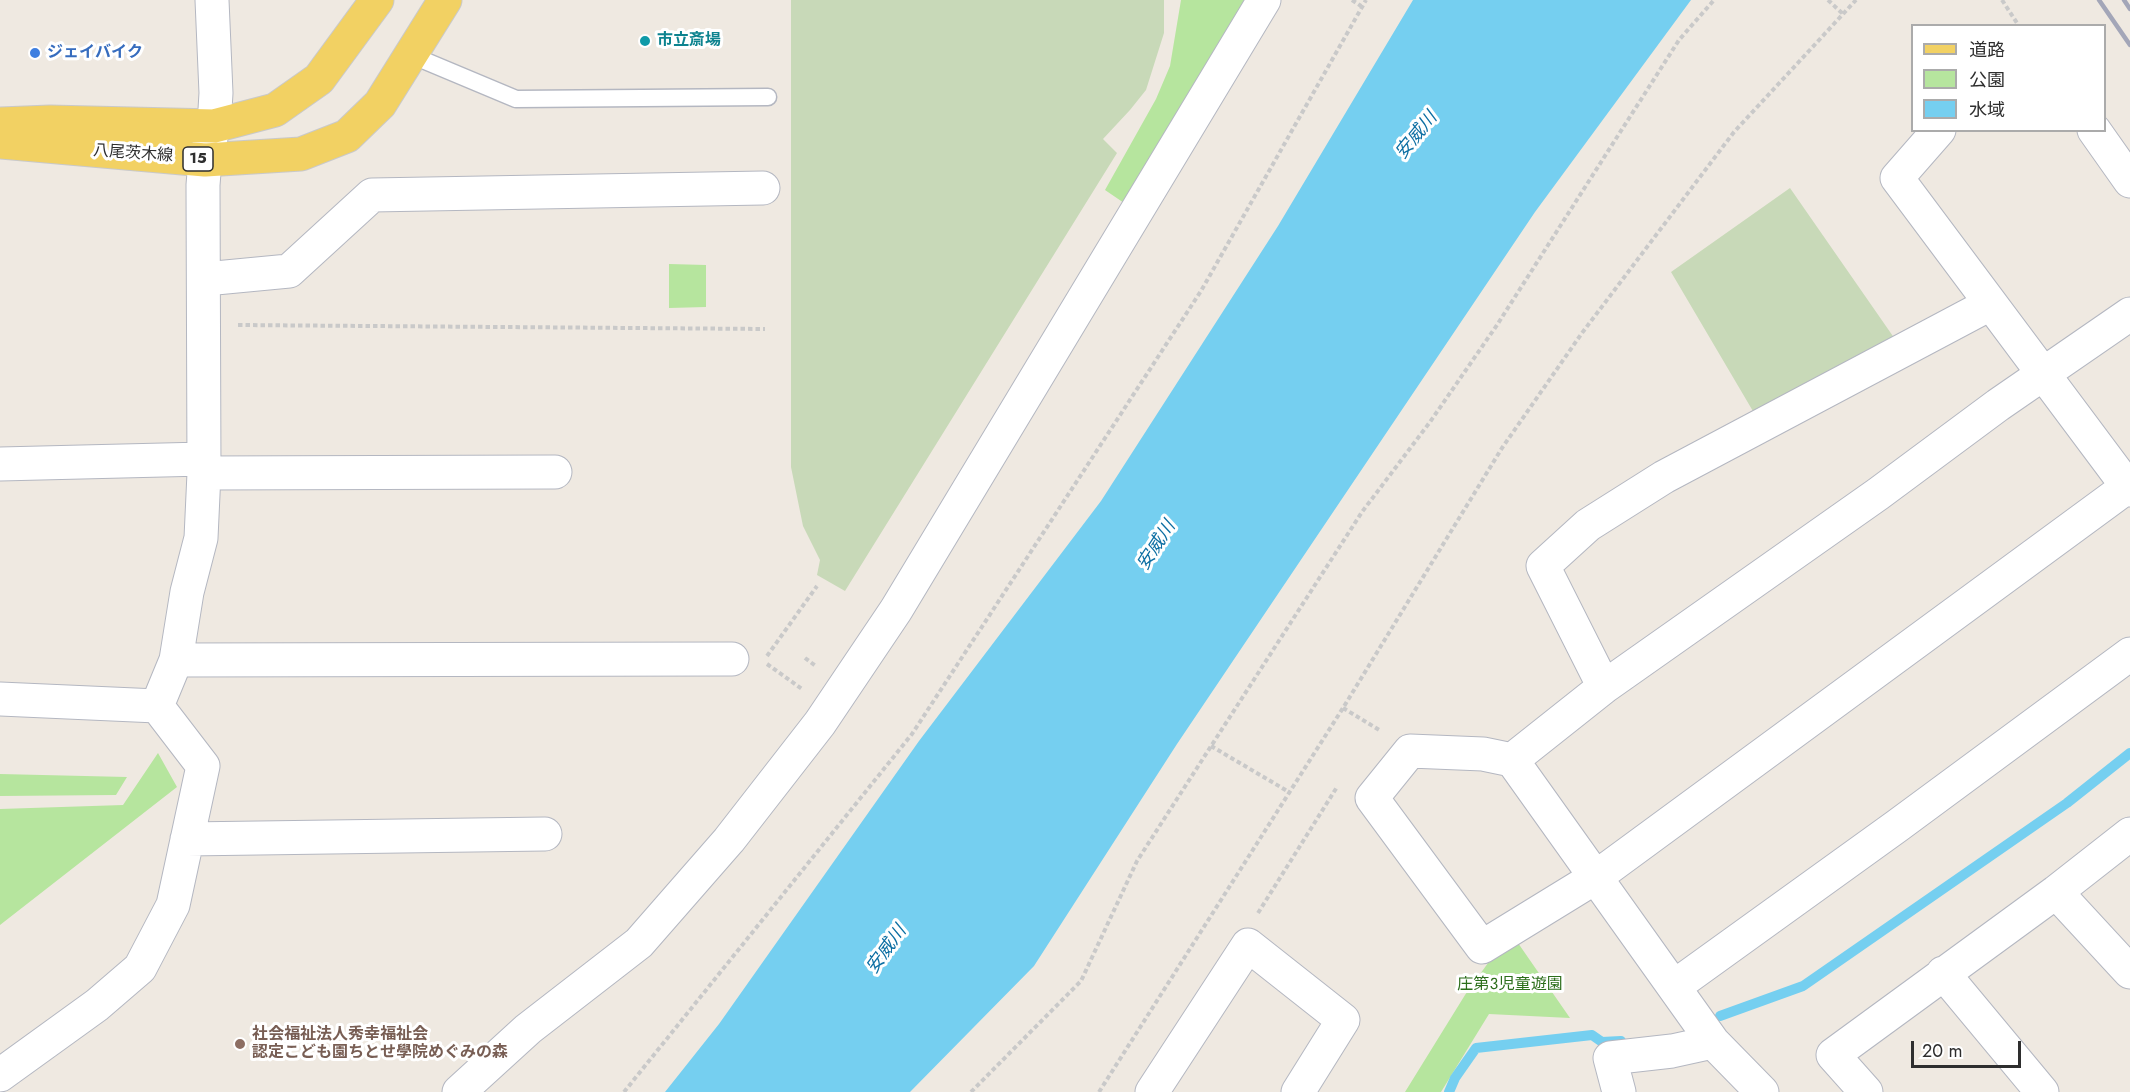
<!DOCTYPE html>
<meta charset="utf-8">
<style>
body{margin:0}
#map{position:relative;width:2130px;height:1092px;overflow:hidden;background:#efe9e1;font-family:Jost,"Noto Sans JP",sans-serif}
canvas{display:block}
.legend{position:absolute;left:1911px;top:24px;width:195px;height:108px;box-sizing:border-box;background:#fff;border:2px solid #ababab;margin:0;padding:8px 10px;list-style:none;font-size:18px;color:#2e2e2e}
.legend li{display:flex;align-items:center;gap:12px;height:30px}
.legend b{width:30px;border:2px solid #ababab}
.scale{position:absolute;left:1911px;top:1041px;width:110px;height:27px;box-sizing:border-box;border:3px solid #2e2e2e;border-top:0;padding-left:8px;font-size:18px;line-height:21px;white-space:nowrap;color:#2e2e2e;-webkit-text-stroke:4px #fff;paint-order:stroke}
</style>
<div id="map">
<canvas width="2130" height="1092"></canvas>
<ul class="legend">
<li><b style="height:8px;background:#f2d163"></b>道路</li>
<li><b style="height:16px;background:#b6e59e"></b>公園</li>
<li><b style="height:16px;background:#75cff0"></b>水域</li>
</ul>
<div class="scale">20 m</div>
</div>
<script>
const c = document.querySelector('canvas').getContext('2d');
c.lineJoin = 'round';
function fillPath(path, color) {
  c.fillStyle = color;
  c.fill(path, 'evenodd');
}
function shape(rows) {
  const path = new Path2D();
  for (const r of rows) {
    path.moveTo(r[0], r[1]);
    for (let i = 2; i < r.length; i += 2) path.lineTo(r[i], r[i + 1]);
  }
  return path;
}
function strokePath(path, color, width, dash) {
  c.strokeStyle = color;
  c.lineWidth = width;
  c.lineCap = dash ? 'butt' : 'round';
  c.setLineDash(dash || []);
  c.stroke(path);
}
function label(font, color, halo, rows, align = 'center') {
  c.font = font + ' Jost,"Noto Sans JP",sans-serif';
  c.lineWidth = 6;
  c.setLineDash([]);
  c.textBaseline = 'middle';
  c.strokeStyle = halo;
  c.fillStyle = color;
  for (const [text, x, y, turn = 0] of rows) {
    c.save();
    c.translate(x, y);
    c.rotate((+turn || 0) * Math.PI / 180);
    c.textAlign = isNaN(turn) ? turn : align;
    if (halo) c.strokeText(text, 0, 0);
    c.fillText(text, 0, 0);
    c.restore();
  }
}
fillPath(shape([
 [1181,0,1247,0,1127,205,1105,190,1156,99,1170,66],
 [669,264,706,265,706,307,669,308],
 [158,753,177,787,0,925,0,809,123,805],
 [0,774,127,777,116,795,0,796],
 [1518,943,1570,1018,1489,1014,1441,1092,1405,1092,1465,995,1488,963]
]), '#b6e59e');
fillPath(shape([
 [791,0,1164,0,1164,33,1146,90,1130,110,1103,139,1117,153,845,591,817,575,820,560,803,526,791,467],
 [1790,188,1897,342,1757,418,1671,272]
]), '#c8d9b8');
fillPath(shape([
 [1413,0,1691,0,1535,212,1177,744,1034,966,910,1092,665,1092,719,1024,919,741,1101,501,1278,226]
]), '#75cff0');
strokePath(shape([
 [1720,1016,1803,986,2067,803,2130,753],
 [1449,1092,1455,1078,1476,1048,1592,1035,1602,1042,1621,1041]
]), '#75cff0', 10);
const lane = shape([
 [411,55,516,99,768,97]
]);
const street = shape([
 [1939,130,1897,178,2130,490],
 [2094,130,2130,181],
 [205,279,289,271,372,195,763,188],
 [0,464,204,459],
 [204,473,555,472],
 [176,660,732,659],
 [1604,687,1543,566,1588,525,1664,477,1990,304],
 [0,699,157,706],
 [1512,760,1483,754,1410,751,1372,798,1482,947,1596,877,2127,487],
 [187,839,545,834],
 [2056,892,2130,972],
 [1943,973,2042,1092],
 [1675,986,1897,826,2130,654],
 [0,1075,97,1005,140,968,173,905,203,766,157,706,176,660,187,592,201,538,204,473,203,185,205,160,214,126,216,93,212,0],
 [459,1092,528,1029,639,943,729,840,820,723,896,610,1264,0],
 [1152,1092,1248,945,1343,1020,1298,1092],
 [1619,1092,1610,1058,1672,1051,1713,1042],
 [1762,1092,1713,1042,1512,760,1604,687,1878,494,1998,405,2130,314],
 [1866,1092,1833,1055,2056,892,2130,834]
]);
const primary = shape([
 [0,124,50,122,214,126,275,110,319,79,377,0],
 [0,142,205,160,301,154,347,136,380,104,445,0]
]);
strokePath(lane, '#b4b7c1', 19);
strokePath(street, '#b4b7c1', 35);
strokePath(primary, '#c9c9c9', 35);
strokePath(shape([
 [1352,0,1361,6],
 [1828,0,1843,14],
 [2002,0,2019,26],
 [238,325,765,329],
 [767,656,817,586],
 [805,658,817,667],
 [767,664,802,689],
 [1343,708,1381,731],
 [1211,746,1289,792],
 [1258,913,1337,787],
 [624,1092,912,734,1201,291,1366,0],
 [971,1092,1081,981,1137,861,1362,512,1430,422,1497,325,1679,40,1714,0],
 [1099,1092,1343,708,1502,448,1582,333,1734,132,1856,0]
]), '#c9c9c9', 4, [4.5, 3]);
strokePath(lane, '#fff', 16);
strokePath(street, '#fff', 33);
strokePath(primary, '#f2d163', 33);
strokePath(shape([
 [2099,0,2130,45],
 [2124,0,2130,9]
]), '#a3a6b8', 4.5);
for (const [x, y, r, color] of [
 [645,41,6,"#0f9aa8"],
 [35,53,6,"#3f7fe0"],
 [240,1044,6,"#8d6e63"]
]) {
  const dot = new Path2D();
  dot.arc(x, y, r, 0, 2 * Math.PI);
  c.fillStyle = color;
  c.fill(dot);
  strokePath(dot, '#fff', 2);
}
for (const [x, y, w] of [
 [198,159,30]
]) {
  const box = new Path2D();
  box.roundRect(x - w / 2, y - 12, w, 24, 4.5);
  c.fillStyle = '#fff';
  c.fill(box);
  strokePath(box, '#2e2e2e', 1.5);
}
label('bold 15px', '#2e2e2e', null, [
 ["15",198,159]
]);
label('bold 16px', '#0d838f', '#fff', [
 ["市立斎場",657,41]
], 'left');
label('bold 16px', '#366cbe', '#fff', [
 ["ジェイバイク",47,53]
], 'left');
label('16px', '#2e2e2e', '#fff', [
 ["八尾茨木線",133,154,4]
]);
label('16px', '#2c6e1b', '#fff', [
 ["庄第３児童遊園",1510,985]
]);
label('bold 16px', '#785e54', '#fff', [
 ["社会福祉法人秀幸福祉会",252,1035],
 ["認定こども園ちとせ學院めぐみの森",252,1053]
], 'left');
label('italic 18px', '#0d6fa3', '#fff', [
 ["安威川",1417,136,-51],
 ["安威川",1157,546,-57],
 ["安威川",887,950,-54]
]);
</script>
